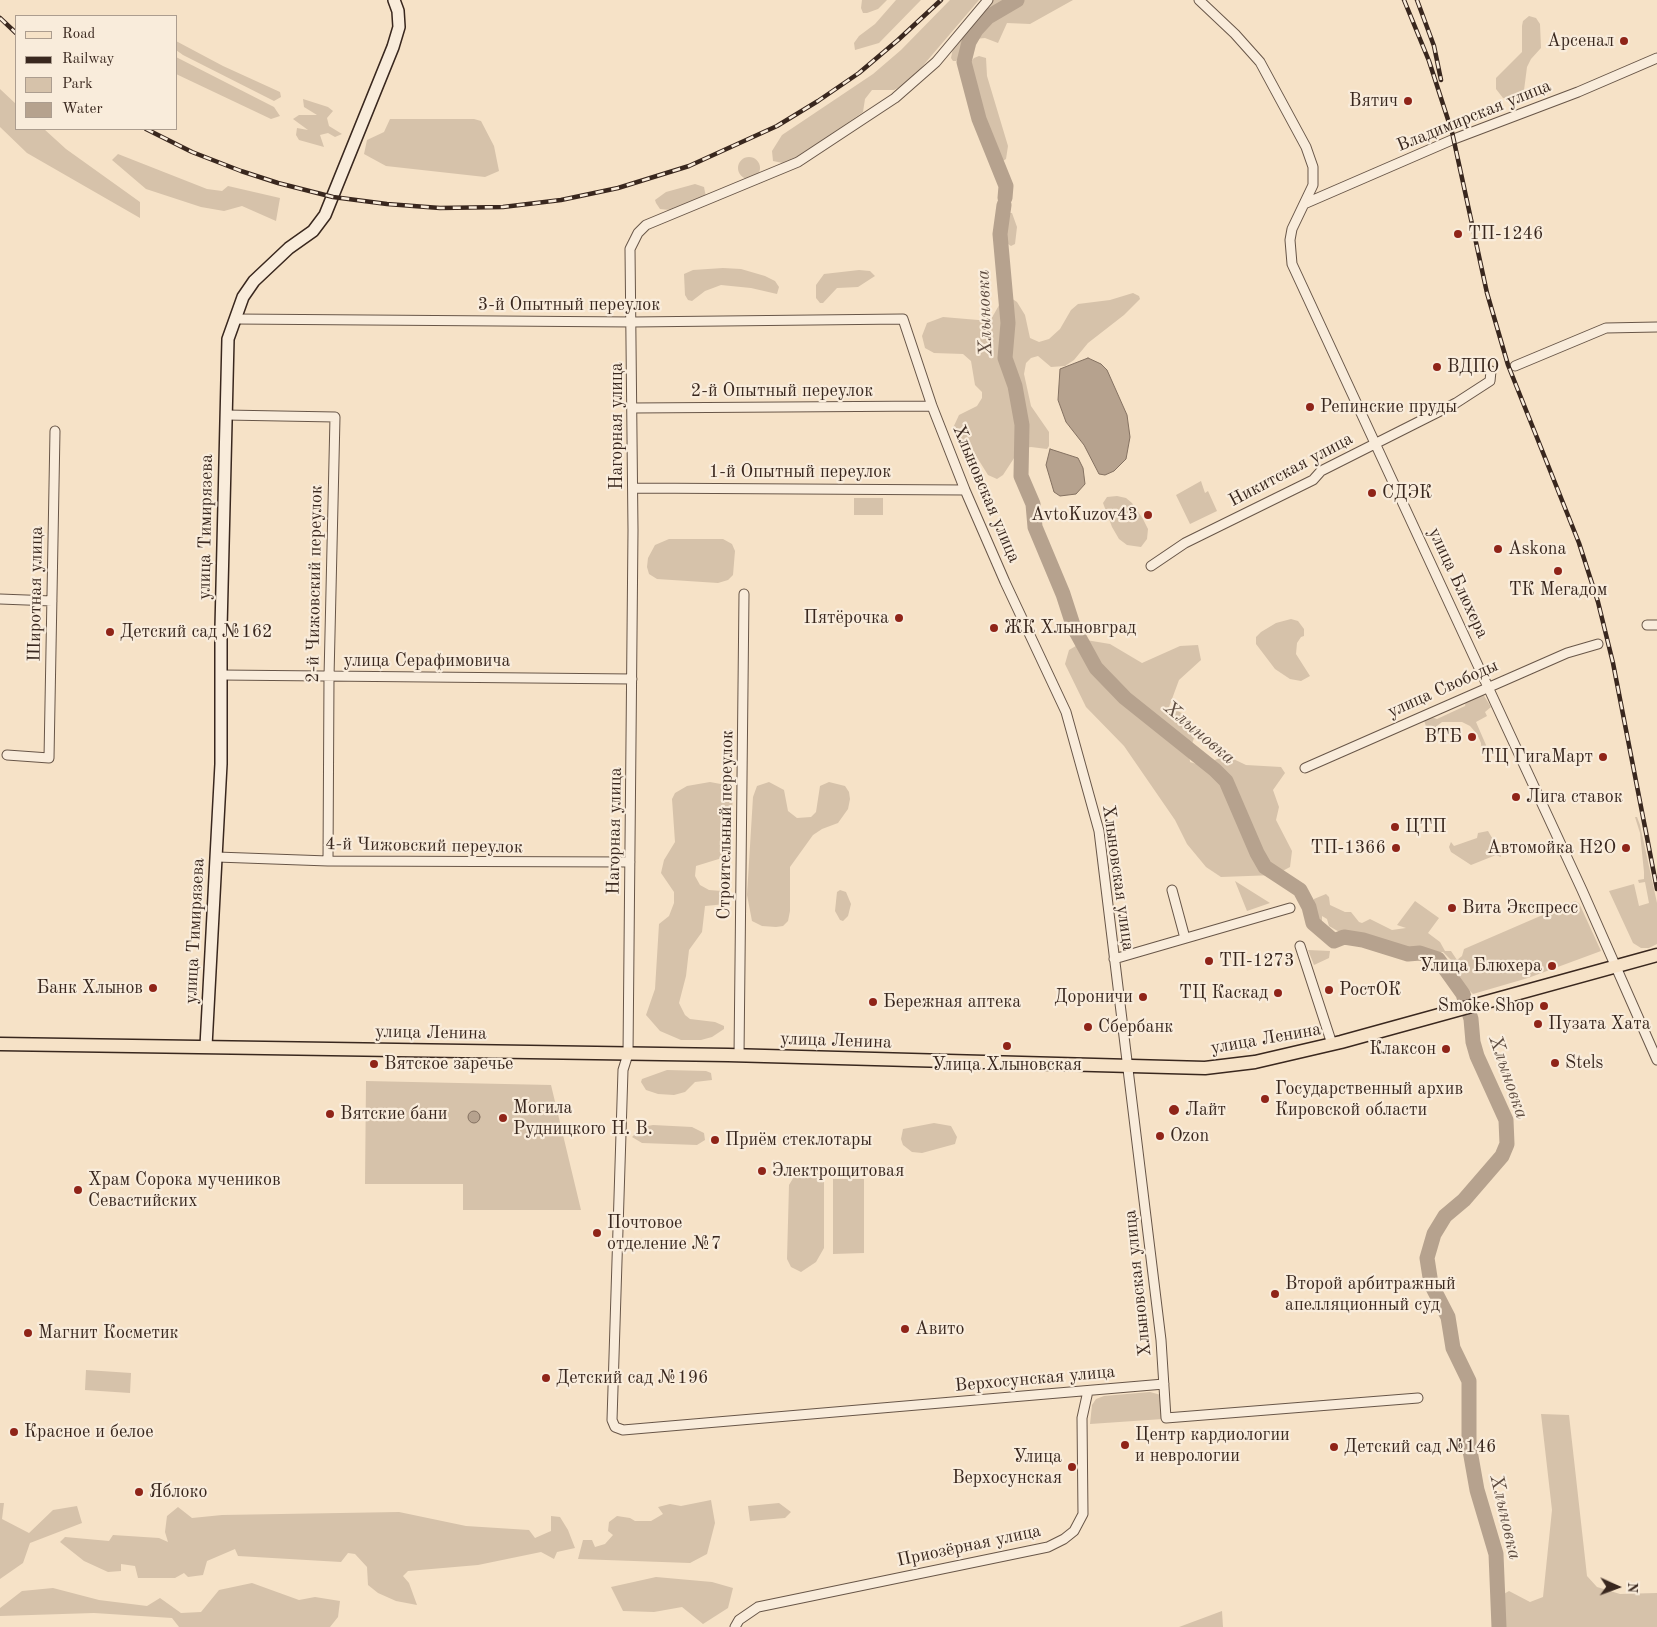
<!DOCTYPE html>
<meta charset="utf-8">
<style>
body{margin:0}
#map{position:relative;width:1657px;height:1627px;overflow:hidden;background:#f6e2c7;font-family:"Old Standard TT",serif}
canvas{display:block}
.legend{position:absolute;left:15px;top:15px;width:162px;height:115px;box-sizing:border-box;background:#f9ecdb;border:1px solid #ac9d8f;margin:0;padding:6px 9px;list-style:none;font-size:15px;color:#39271e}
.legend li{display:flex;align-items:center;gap:10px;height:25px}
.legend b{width:25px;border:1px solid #ac9d8f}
.north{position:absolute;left:1592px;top:1562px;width:50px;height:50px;-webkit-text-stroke:4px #f9ecdb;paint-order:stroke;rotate:92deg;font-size:14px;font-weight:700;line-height:20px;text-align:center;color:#39271e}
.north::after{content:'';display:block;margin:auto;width:18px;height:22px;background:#39271e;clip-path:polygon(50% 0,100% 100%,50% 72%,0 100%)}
</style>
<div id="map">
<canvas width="1657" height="1627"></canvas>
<ul class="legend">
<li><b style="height:6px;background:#f6e2c7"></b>Road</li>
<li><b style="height:6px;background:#39271e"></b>Railway</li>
<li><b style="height:14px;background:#d6c2aa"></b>Park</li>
<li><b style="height:14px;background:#b6a28e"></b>Water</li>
</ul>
<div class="north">N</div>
</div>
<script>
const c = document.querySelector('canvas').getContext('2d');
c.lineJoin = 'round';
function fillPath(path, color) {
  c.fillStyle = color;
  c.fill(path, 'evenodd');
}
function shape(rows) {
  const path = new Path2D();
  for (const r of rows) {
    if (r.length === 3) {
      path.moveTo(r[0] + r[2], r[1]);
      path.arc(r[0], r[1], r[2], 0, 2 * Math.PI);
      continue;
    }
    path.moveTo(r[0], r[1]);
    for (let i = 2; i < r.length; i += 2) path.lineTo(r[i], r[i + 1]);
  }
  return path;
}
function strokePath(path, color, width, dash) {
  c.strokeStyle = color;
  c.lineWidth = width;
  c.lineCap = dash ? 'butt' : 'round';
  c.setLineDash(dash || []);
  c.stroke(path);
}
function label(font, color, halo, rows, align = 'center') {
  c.font = font + ' "Old Standard TT",serif';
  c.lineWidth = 4.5;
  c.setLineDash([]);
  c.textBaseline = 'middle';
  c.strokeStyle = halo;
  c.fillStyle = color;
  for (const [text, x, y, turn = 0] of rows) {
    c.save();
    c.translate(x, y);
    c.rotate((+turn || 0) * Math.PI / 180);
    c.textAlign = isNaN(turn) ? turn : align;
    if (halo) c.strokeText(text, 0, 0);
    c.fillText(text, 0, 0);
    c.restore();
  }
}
fillPath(shape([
 [862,0,887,0,878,9,867,13,863,13,861,8],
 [896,0,921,0,879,43,855,50,854,43,859,36,875,24],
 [950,0,979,0,909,82,894,90,872,90,865,99,863,112,796,159,783,163,773,161,772,151,782,135,873,74,901,50],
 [992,0,1073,0,1030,24,1007,23,998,43,985,38,975,39,969,42,956,61,953,61,951,58,953,48],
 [1529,16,1536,18,1540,24,1541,48,1531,59,1527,67,1523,98,1516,101,1503,98,1496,89,1496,78,1522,52,1522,26,1523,21],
 [176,41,223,66,280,92,281,97,274,101,183,55,176,50],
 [979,56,986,58,987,76,1008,146,1006,159,998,164,993,163,988,158,964,84,966,68,974,58],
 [176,57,274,107,280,116,271,119,176,74],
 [0,89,16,104,16,129,44,129,66,149,140,202,140,218,27,153,0,127],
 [303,99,328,107,333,111,327,118,329,126,342,134,335,137,328,133,320,135,324,147,299,140,296,135,297,128,308,130,293,119,299,115,317,115,304,107],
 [390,119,474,119,481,121,494,146,499,171,485,177,386,166,364,154,367,140,384,132],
 [118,154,207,189,222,191,228,186,280,198,276,221,242,206,224,211,201,207,146,189,112,160],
 [749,168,11],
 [695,184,704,187,706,197,670,210,660,209,656,203,655,200,666,192],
 [1008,213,1012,213,1017,227,1015,244,1011,246,1008,244,1004,224,1005,217],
 [723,268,741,269,765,276,775,281,779,287,777,294,751,288,721,285,705,291,692,301,688,300,685,295,684,274,693,270],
 [859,270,870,271,875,276,858,287,837,288,823,303,820,303,816,298,816,285,824,274],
 [1133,293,1139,296,1140,299,1124,315,1088,343,1074,360,1065,366,1051,367,1038,356,1031,358,1026,363,1024,374,1031,406,1049,432,1049,446,1047,449,1031,447,1020,449,1003,475,997,479,988,475,973,451,958,438,953,428,959,415,977,406,982,398,982,392,975,385,971,361,963,354,934,353,925,348,922,336,927,323,943,317,990,321,1002,300,1011,298,1017,302,1025,315,1030,338,1039,342,1049,339,1060,329,1071,310,1078,304,1110,300],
 [1201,481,1205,493,1208,491,1217,511,1190,524,1176,495],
 [1117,496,1126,498,1132,503,1143,519,1148,529,1147,539,1141,547,1127,545,1119,539,1112,527,1103,503,1107,497],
 [854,498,883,498,883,515,854,515],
 [669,539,723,539,732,544,735,551,733,575,728,580,718,583,657,579,649,574,647,567,648,558,655,545],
 [1291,619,1298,621,1304,629,1304,636,1301,637,1297,643,1296,654,1310,676,1301,681,1290,679,1275,669,1256,644,1256,637,1261,632,1276,623],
 [1086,640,1110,644,1142,663,1180,646,1198,645,1201,660,1179,680,1169,707,1186,715,1197,730,1189,752,1190,762,1203,766,1225,755,1246,765,1281,767,1285,773,1273,790,1279,807,1276,820,1292,851,1290,867,1275,875,1221,877,1206,867,1187,844,1175,820,1124,746,1086,707,1065,664,1069,650],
 [1483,694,1491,707,1485,712,1487,716,1476,722,1486,745,1487,753,1482,753,1481,743,1477,734,1470,726,1462,722,1442,722,1428,733,1424,720,1431,717,1437,719,1465,706,1466,700],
 [710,782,726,785,733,793,730,852,722,858,696,866,695,876,700,885,709,890,722,891,726,904,705,906,702,932,689,950,686,976,679,1003,685,1015,690,1019,715,1022,724,1026,724,1029,712,1037,701,1040,681,1040,660,1031,646,1015,655,989,659,924,669,916,674,903,674,892,661,873,664,860,675,842,672,799,675,793,687,786],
 [769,782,784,790,788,811,797,818,811,817,816,812,820,786,829,782,845,786,849,792,850,799,848,809,838,823,822,829,813,835,790,867,790,911,788,921,783,926,776,927,762,926,752,921,747,895,753,797,757,786],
 [1641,806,1648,828,1657,881,1653,865],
 [1635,817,1637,817,1640,825,1657,903,1657,944,1649,948,1641,948,1633,943,1609,891,1634,884,1639,906,1649,903,1645,882,1639,883,1638,880,1644,879,1644,872,1640,833],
 [1488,831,1501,853,1501,857,1496,855,1471,865,1451,852,1449,847,1451,842,1454,846,1477,838,1478,833],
 [1235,881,1270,903,1247,911],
 [840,890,846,892,851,904,848,916,843,921,840,920,835,911,837,892],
 [1326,894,1329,897,1330,905,1345,912,1351,912,1359,922,1362,923,1370,919,1392,930,1406,928,1397,925,1415,901,1439,918,1428,933,1440,942,1445,951,1451,951,1457,960,1462,956,1464,949,1575,901,1579,903,1601,951,1528,978,1473,994,1456,977,1451,960,1443,952,1432,952,1424,949,1405,950,1393,944,1383,945,1362,937,1348,937,1329,926,1327,919,1322,916,1322,924,1318,927,1312,925,1309,919,1314,899],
 [1308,950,1330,951,1329,958,1314,965],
 [667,1070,706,1071,711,1073,712,1080,695,1082,685,1092,674,1095,658,1094,646,1090,641,1082,642,1079],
 [366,1081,551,1085,581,1210,463,1210,463,1184,365,1184],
 [934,1123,951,1126,957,1137,955,1144,922,1153,912,1152,903,1145,901,1139,903,1129],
 [653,1125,692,1127,704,1133,705,1140,697,1145,642,1143,632,1137,642,1127],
 [812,1171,820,1174,824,1180,824,1248,816,1262,801,1272,791,1267,787,1259,789,1185,795,1175],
 [833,1179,864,1179,864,1253,833,1254],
 [86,1370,131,1373,130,1393,85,1390],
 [1150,1392,1161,1395,1163,1419,1090,1424,1092,1405,1096,1399,1104,1396],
 [1541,1414,1569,1415,1587,1576,1597,1587,1620,1594,1657,1593,1657,1627,1503,1627,1502,1595,1509,1591,1530,1602,1543,1597,1552,1510],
 [711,1500,715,1523,707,1554,690,1563,578,1559,583,1540,592,1540,595,1547,605,1544,613,1535,608,1531,609,1522,617,1516,630,1518,635,1521,651,1521,663,1514,658,1507,670,1504,681,1506],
 [0,1503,4,1503,2,1519,29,1533,53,1510,77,1506,82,1523,30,1543,23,1563,0,1579],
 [779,1503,791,1512,785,1518,750,1521,748,1506],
 [178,1507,192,1518,222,1515,399,1512,466,1526,529,1530,535,1538,551,1531,551,1516,560,1517,568,1530,575,1548,557,1552,554,1559,541,1552,478,1565,408,1571,403,1576,409,1583,417,1605,396,1601,378,1593,368,1585,367,1567,355,1554,348,1553,341,1562,238,1556,235,1549,207,1561,203,1575,188,1577,184,1573,175,1578,138,1578,135,1566,121,1564,121,1571,108,1572,84,1561,60,1542,65,1537,109,1541,113,1535,159,1538,168,1542,165,1532,167,1516],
 [656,1577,712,1582,733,1588,728,1608,703,1624,682,1607,654,1612,623,1611,611,1587],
 [252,1583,299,1600,315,1597,340,1601,338,1617,330,1627,179,1627,172,1618,94,1613,0,1616,0,1608,22,1591,53,1588,99,1600,147,1606,160,1598,181,1613,201,1612,219,1590],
 [1222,1611,1223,1627,1179,1627]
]), '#d6c2aa');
const water = shape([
 [1088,358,1101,364,1107,370,1127,415,1130,437,1126,459,1114,471,1105,475,1099,474,1084,445,1066,422,1058,400,1060,369,1088,358],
 [1050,449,1078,458,1083,468,1085,484,1076,494,1060,496,1054,492,1046,465,1050,449],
 [474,1117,6]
]);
fillPath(water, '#b6a28e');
strokePath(water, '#847161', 1);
strokePath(shape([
 [1005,198,1006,186,979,119,964,62,969,42,976,30,988,17,1017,0],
 [1004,205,1000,234,1008,323,1005,358,1015,386,1022,425,1021,476,1033,504,1035,527,1063,594,1074,628,1096,668,1125,698,1215,770,1226,781,1257,853,1265,867,1300,890,1309,907,1313,923,1334,941,1344,937,1363,940,1408,954,1420,953,1438,959,1463,994,1471,1019,1473,1042,1477,1056,1506,1120,1507,1144,1502,1156,1464,1200,1445,1216,1434,1234,1427,1258,1431,1284,1448,1317,1453,1348,1469,1381,1469,1445,1477,1490,1496,1554,1499,1627]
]), '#b6a28e', 15);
const minor = shape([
 [988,0,936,62,895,98,798,162,646,225,638,233,630,249,633,530,628,1054,623,1070,612,1420,615,1427,623,1430,1164,1384],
 [1199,0,1235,34,1260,62,1306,147,1313,167,1313,185,1292,229,1290,240,1292,264,1582,890,1657,1060],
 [1304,204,1454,139,1578,92,1657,58],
 [235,319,633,322,903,319,932,406,965,490,1005,582,1066,712,1099,831,1161,1340,1166,1418,1418,1398],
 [1515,366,1606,328,1657,327],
 [633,408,932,406],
 [226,415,335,417,329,677,328,861],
 [633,488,965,490],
 [1151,566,1185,543,1313,480,1321,471,1456,403,1490,381,1491,371],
 [0,599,52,601],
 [1647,625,1657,625],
 [221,675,632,679],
 [7,755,49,758,55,431],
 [1305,768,1567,653,1598,644],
 [217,857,328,861,630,862],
 [1172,890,1185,938],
 [1300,946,1332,1044],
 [1114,959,1290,908],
 [739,1055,744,594],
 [735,1627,739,1620,758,1607,1048,1547,1064,1539,1074,1531,1083,1514,1082,1418,1088,1391]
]);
const secondary = shape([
 [206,1046,221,764,221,628,228,339,243,297,254,281,289,248,313,231,325,215,393,47,399,27,398,11,394,0]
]);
const primary = shape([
 [0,1044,728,1055,1205,1068,1255,1062,1341,1042,1657,955]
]);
strokePath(minor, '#685648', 11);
strokePath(secondary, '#39271e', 14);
strokePath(primary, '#39271e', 15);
strokePath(minor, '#f9ecdb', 9);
strokePath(secondary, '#f9ecdb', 11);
strokePath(primary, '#f6e2c7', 12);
const rail = shape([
 [1404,0,1429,61,1452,132,1487,293,1508,365,1579,543,1598,602,1613,663,1657,889],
 [1417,0,1434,46,1441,80],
 [0,18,16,33],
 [146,129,192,152,241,171,278,183,333,197,387,204,440,208,503,207,561,200,618,188,689,166,777,126,818,101,859,73,898,40,941,0]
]);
strokePath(rail, '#39271e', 4.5);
strokePath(rail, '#f9ecdb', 2.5, [8]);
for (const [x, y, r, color] of [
 [1624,41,5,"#8f2418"],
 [1408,101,5,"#8f2418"],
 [1458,234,5,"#8f2418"],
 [1437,367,5,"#8f2418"],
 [1310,407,5,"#8f2418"],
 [1372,493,5,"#8f2418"],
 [1148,515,5,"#8f2418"],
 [1498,549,5,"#8f2418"],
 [1558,571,5,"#8f2418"],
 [899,618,5,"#8f2418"],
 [994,628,5,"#8f2418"],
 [110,632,5,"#8f2418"],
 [1472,737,5,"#8f2418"],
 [1603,757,5,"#8f2418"],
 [1516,797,5,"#8f2418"],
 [1395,827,5,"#8f2418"],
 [1396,848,5,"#8f2418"],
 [1626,848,5,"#8f2418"],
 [1452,908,5,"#8f2418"],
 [1209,961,5,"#8f2418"],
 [1552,966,5,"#8f2418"],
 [153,988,5,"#8f2418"],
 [1329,990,5,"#8f2418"],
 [1278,993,5,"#8f2418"],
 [1143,997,5,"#8f2418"],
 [873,1002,5,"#8f2418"],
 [1544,1006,5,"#8f2418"],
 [1538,1024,5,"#8f2418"],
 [1088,1027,5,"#8f2418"],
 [1007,1046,5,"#8f2418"],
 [1446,1049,5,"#8f2418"],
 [1555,1063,5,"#8f2418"],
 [374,1064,5,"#8f2418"],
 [1265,1099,5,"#8f2418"],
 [1174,1110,6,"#8f2418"],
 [330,1114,5,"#8f2418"],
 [503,1118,5,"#8f2418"],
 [1160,1136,5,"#8f2418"],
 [715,1140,5,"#8f2418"],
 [762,1171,5,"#8f2418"],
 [78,1190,5,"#8f2418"],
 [597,1233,5,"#8f2418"],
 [1275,1294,5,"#8f2418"],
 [905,1329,5,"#8f2418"],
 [28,1333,5,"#8f2418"],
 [546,1378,5,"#8f2418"],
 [14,1432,5,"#8f2418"],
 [1125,1445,5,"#8f2418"],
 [1334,1447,5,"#8f2418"],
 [1072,1467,5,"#8f2418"],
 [139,1492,5,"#8f2418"]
]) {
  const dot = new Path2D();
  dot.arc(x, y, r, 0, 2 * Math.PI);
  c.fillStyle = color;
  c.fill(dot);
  strokePath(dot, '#f9ecdb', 2);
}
label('18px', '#39271e', '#f9ecdb', [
 ["Арсенал",1614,41,"right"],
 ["Вятич",1398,101,"right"],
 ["ТП-1246",1468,234],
 ["ВДПО",1447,367],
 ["Репинские пруды",1320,407],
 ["СДЭК",1382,493],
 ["AvtoKuzov43",1138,515,"right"],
 ["Askona",1508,549],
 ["ТК Мегадом",1558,590,"center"],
 ["Пятёрочка",889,618,"right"],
 ["ЖК Хлыновград",1004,628],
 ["Детский сад №162",120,632],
 ["ВТБ",1462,737,"right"],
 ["ТЦ ГигаМарт",1593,757,"right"],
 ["Лига ставок",1526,797],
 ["ЦТП",1405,827],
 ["ТП-1366",1386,848,"right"],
 ["Автомойка H2O",1616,848,"right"],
 ["Вита Экспресс",1462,908],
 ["ТП-1273",1219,961],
 ["Улица Блюхера",1542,966,"right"],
 ["Банк Хлынов",143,988,"right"],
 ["РостОК",1339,990],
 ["ТЦ Каскад",1268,993,"right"],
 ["Дороничи",1133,997,"right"],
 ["Бережная аптека",883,1002],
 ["Smoke Shop",1534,1006,"right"],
 ["Пузата Хата",1548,1024],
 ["Сбербанк",1098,1027],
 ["Клаксон",1436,1049,"right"],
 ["Stels",1565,1063],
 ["Вятское заречье",384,1064],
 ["Улица Хлыновская",1007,1065,"center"],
 ["Государственный архив",1275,1089],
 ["Кировской области",1275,1110],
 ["Могила",513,1108],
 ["Рудницкого Н. В.",513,1129],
 ["Лайт",1185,1110],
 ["Вятские бани",340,1114],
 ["Ozon",1170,1136],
 ["Приём стеклотары",725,1140],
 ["Электрощитовая",772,1171],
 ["Храм Сорока мучеников",88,1180],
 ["Севастийских",88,1201],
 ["Почтовое",607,1223],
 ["отделение №7",607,1244],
 ["Второй арбитражный",1285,1284],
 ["апелляционный суд",1285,1305],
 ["Авито",915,1329],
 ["Магнит Косметик",38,1333],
 ["Детский сад №196",556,1378],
 ["Красное и белое",24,1432],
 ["Центр кардиологии",1135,1435],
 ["и неврологии",1135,1456],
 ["Детский сад №146",1344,1447],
 ["Улица",1062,1457,"right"],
 ["Верхосунская",1062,1478,"right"],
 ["Яблоко",149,1492]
], 'left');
label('18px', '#39271e', '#f9ecdb', [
 ["Владимирская улица",1474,116,-22],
 ["3-й Опытный переулок",569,305],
 ["2-й Опытный переулок",782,391],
 ["Нагорная улица",617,426,-90],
 ["Никитская улица",1291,470,-28],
 ["1-й Опытный переулок",800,472],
 ["Хлыновская улица",986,494,67],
 ["улица Тимирязева",206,527,-89],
 ["улица Блюхера",1458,583,65],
 ["2-й Чижовский переулок",315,584,-89],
 ["Широтная улица",36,594,-89],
 ["улица Серафимовича",427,661],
 ["улица Свободы",1443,689,-24],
 ["Строительный переулок",726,825,-89],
 ["Нагорная улица",615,831,-89],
 ["4-й Чижовский переулок",424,846,1],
 ["Хлыновская улица",1118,878,82],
 ["улица Тимирязева",195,931,-87],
 ["улица Ленина",431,1033,1],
 ["улица Ленина",1266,1039,-10],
 ["улица Ленина",836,1041,2],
 ["Хлыновская улица",1138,1283,-96],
 ["Верхосунская улица",1035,1379,-5],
 ["Приозёрная улица",969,1546,-12]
]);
label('italic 19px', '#5e4c40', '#f9ecdb', [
 ["Хлыновка",985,313,-92],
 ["Хлыновка",1199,733,40],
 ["Хлыновка",1508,1077,71],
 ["Хлыновка",1505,1517,77]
]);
</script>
